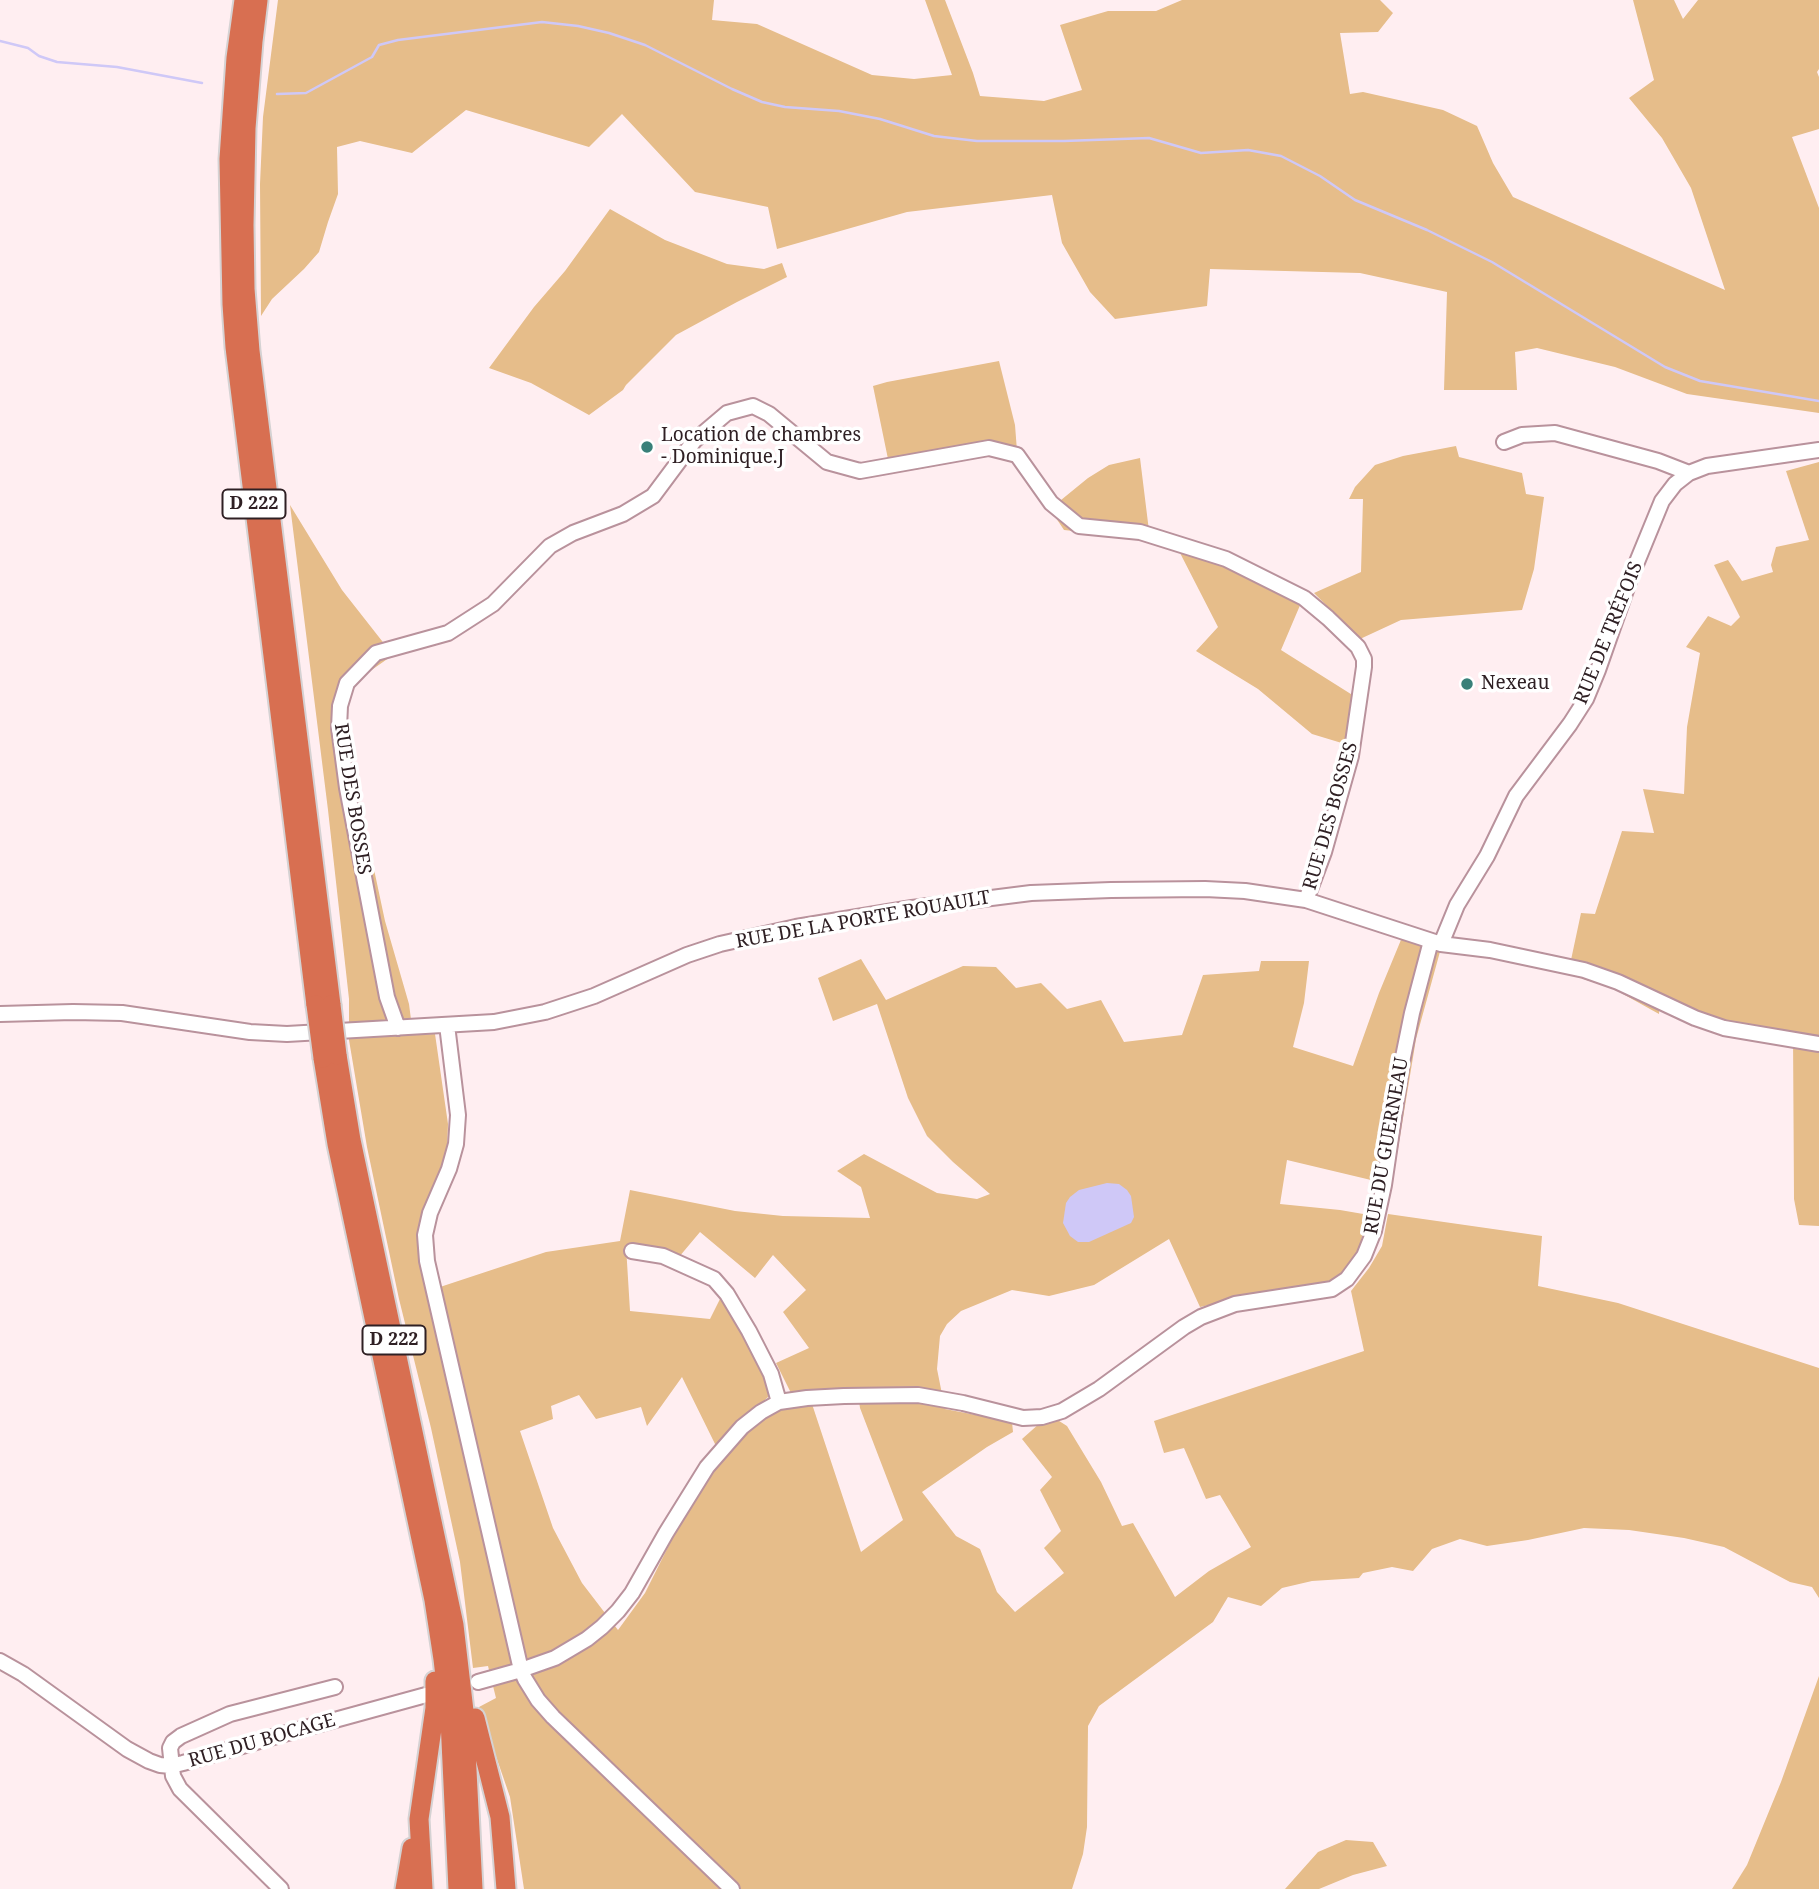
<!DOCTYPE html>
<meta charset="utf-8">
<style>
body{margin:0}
canvas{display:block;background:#ffeef1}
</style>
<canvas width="1819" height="1889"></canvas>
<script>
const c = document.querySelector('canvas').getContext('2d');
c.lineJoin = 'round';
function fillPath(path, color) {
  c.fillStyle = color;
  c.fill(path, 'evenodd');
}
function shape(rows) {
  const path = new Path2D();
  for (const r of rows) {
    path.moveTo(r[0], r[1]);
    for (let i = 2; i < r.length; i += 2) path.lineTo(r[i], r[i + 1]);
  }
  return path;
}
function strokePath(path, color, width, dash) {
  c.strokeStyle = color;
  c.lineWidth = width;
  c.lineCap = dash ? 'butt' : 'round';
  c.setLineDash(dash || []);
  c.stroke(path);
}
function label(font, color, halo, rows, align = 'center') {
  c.font = font + ' "Noto Serif",serif';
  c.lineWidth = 7;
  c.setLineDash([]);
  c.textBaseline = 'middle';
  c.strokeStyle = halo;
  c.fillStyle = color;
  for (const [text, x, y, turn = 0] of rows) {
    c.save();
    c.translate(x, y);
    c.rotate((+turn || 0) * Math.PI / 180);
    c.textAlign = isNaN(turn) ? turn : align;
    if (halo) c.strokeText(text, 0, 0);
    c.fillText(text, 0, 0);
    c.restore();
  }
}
fillPath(shape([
 [278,0,714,0,712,20,757,24,872,75,914,79,952,75,925,0,945,0,973,73,980,96,1044,101,1082,90,1060,25,1108,11,1156,11,1182,0,1380,0,1393,13,1378,32,1340,33,1350,94,1363,92,1443,110,1477,126,1493,163,1513,197,1725,290,1691,188,1662,138,1629,98,1654,80,1633,0,1674,0,1683,19,1698,0,1819,0,1819,69,1817,72,1819,77,1819,129,1792,137,1819,208,1819,413,1687,394,1615,367,1537,348,1515,352,1517,390,1444,390,1447,292,1360,273,1210,269,1207,306,1115,319,1090,292,1062,243,1052,195,907,212,777,249,768,207,695,192,622,114,589,147,466,110,412,153,360,141,337,147,338,194,328,222,319,252,304,269,272,299,261,316,260,184,263,117],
 [610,209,665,240,727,264,764,269,782,263,787,277,737,302,676,335,626,385,623,390,589,415,531,383,489,368,534,307,565,271],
 [999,361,1015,425,1018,464,988,456,914,470,907,455,888,459,873,386,887,382],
 [1456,446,1459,457,1522,473,1526,494,1544,497,1534,569,1522,610,1401,620,1360,639,1314,593,1361,572,1363,499,1349,499,1355,487,1375,465,1403,456],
 [1140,458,1150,539,1064,530,1050,509,1088,478,1109,465],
 [1819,462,1819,1226,1799,1225,1794,1199,1793,1033,1722,1022,1678,1003,1660,993,1659,1014,1614,989,1568,974,1581,913,1595,914,1622,831,1654,833,1643,789,1684,794,1687,727,1700,653,1686,647,1708,616,1731,626,1740,617,1714,565,1728,560,1742,581,1773,572,1771,565,1776,547,1809,540,1786,471],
 [290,505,342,590,393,655,363,676,347,696,343,724,385,921,409,1004,413,1035,435,1034,448,1124,447,1151,423,1213,437,1288,546,1252,620,1241,630,1190,735,1211,783,1216,870,1218,861,1187,837,1171,864,1154,937,1193,977,1199,990,1194,953,1162,927,1136,908,1098,877,1004,833,1021,818,978,861,959,886,1000,963,966,996,967,1016,988,1041,983,1067,1009,1101,1000,1124,1042,1182,1035,1203,975,1259,971,1261,961,1309,961,1304,1003,1293,1047,1353,1066,1379,993,1403,935,1441,948,1416,1039,1392,1185,1287,1160,1280,1204,1340,1210,1369,1215,1359,1247,1347,1270,1333,1282,1309,1287,1240,1298,1200,1307,1169,1239,1094,1285,1049,1296,1012,1290,961,1311,947,1324,940,1336,937,1369,945,1409,1012,1422,1013,1432,987,1447,922,1492,956,1536,980,1549,997,1592,1015,1612,1064,1573,1044,1548,1061,1531,1040,1490,1052,1477,1022,1439,1040,1423,1056,1419,1067,1426,1101,1482,1122,1526,1133,1523,1175,1597,1209,1571,1251,1547,1220,1495,1206,1499,1184,1448,1164,1453,1154,1421,1364,1351,1351,1291,1369,1268,1382,1246,1388,1214,1542,1236,1538,1286,1618,1303,1819,1368,1819,1598,1812,1587,1790,1582,1724,1547,1684,1538,1629,1530,1584,1528,1528,1540,1487,1546,1460,1539,1432,1549,1413,1571,1392,1567,1363,1573,1359,1578,1312,1581,1282,1588,1261,1606,1228,1597,1213,1622,1099,1706,1088,1726,1087,1827,1083,1854,1072,1889,524,1889,510,1797,479,1707,496,1698,488,1666,473,1668,460,1562,431,1428,399,1299,367,1147,349,1040,349,999,328,810],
 [700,1232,755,1278,773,1255,806,1290,783,1312,809,1348,776,1363,791,1393,857,1387,860,1408,903,1520,861,1552,812,1404,792,1406,773,1412,749,1430,711,1475,672,1539,645,1593,618,1630,582,1583,553,1528,520,1431,553,1419,551,1406,579,1395,596,1419,641,1407,647,1426,682,1377,716,1446,768,1397,770,1389,751,1346,721,1297,710,1319,630,1311,626,1246,648,1246,679,1257],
 [1179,551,1240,571,1301,603,1281,650,1354,696,1345,744,1312,734,1258,689,1196,651,1218,627],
 [1819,1676,1819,1889,1732,1889,1747,1865,1781,1782],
 [1346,1840,1373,1842,1387,1866,1353,1875,1319,1889,1285,1889,1318,1852]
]), '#e6bd8a');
fillPath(shape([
 [1107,1183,1119,1184,1127,1190,1131,1196,1134,1217,1131,1223,1089,1242,1078,1242,1070,1236,1063,1223,1066,1203,1070,1197,1079,1190]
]), '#cfc8f7');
strokePath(shape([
 [0,41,28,48,39,56,57,62,117,67,202,83],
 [277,94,306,93,372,57,379,45,398,40,542,22,578,26,609,33,645,45,732,89,762,102,785,107,839,111,880,119,934,136,977,141,1064,141,1149,138,1201,153,1248,150,1281,156,1320,176,1355,200,1427,230,1492,262,1665,367,1700,381,1819,401]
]), '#cfc8f7', 2.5);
const minor = shape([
 [1504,442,1522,435,1555,433,1658,461,1689,473],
 [1441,944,1457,905,1487,856,1516,796,1570,724,1586,699,1598,670,1630,579,1662,501,1675,484,1689,473,1707,466,1819,450],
 [0,1014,73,1012,122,1013,250,1032,287,1034,494,1022,545,1012,594,996,687,955,720,944,796,927,912,908,1031,893,1111,890,1205,889,1245,891,1306,900,1441,944,1490,950,1584,970,1618,982,1695,1018,1724,1028,1819,1044],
 [447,1025,458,1115,456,1144,449,1169,430,1213,425,1235,427,1261,521,1670,525,1679,538,1700,553,1717,732,1889],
 [398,1028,387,997,347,788,339,728,340,706,347,683,376,653,448,633,493,604,550,546,573,533,623,514,653,496,694,441,727,413,753,406,769,414,827,462,860,471,989,448,1017,455,1051,503,1079,526,1140,532,1226,559,1304,598,1328,618,1358,647,1364,659,1364,667,1351,756,1324,852,1306,900],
 [632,1251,663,1256,714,1279,727,1294,749,1331,771,1374,779,1402],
 [0,1661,23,1674,127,1749,149,1761,160,1765,171,1766,183,1763,280,1735,426,1695],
 [478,1682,521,1670,555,1658,587,1639,602,1627,618,1611,632,1593,666,1533,707,1467,742,1427,761,1412,779,1402,807,1398,844,1396,918,1395,963,1403,1023,1418,1042,1417,1062,1411,1099,1389,1184,1327,1201,1317,1235,1304,1332,1289,1347,1279,1364,1256,1374,1231,1384,1185,1402,1062,1412,1013,1431,941],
 [281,1889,180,1789,173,1776,170,1748,173,1742,181,1736,230,1714,335,1687]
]);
const highway = shape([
 [244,0,236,58,229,159,232,304,235,347,316,1005],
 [258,0,253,41,246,128,244,225,245,289,250,351,331,1005],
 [337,1055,351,1140,454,1625,464,1711,473,1889],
 [323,1058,337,1144,434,1600,443,1659,450,1720,458,1889],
 [475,1718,500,1817,506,1889],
 [405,1889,412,1848],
 [423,1889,419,1819,435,1708,435,1681]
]);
strokePath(minor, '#b9929c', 18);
strokePath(highway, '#d5d2d3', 23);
strokePath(minor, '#fff', 14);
strokePath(highway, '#d86f51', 19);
const highwayBridge = shape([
 [316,1005,323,1058],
 [331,1005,337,1055]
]);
strokePath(highwayBridge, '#d5d2d3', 23, []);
strokePath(highwayBridge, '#d86f51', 19);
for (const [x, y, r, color] of [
 [647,447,7,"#398079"],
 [1467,684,7,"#398079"]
]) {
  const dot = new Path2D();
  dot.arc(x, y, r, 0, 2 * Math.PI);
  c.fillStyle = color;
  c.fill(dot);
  strokePath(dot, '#fff', 2.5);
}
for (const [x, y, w] of [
 [254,504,63],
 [394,1340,63]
]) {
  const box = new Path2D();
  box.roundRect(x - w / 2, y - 14.5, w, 29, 5);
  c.fillStyle = '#fff';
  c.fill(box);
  strokePath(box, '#2f2024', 2);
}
label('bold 18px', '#2f2024', null, [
 ["D 222",254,504],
 ["D 222",394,1340]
]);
label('19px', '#2f2024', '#fff', [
 ["Location de chambres",661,436],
 ["- Dominique.J",661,458],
 ["Nexeau",1481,684]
], 'left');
label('19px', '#2f2024', '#fff', [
 ["RUE DE TRÉFOIS",1609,633,-68],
 ["RUE DES BOSSES",352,799,81],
 ["RUE DES BOSSES",1331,816,-74],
 ["RUE DE LA PORTE ROUAULT",863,920,-10],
 ["RUE DU GUERNEAU",1387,1146,-80],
 ["RUE DU BOCAGE",262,1741,-16]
]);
</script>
